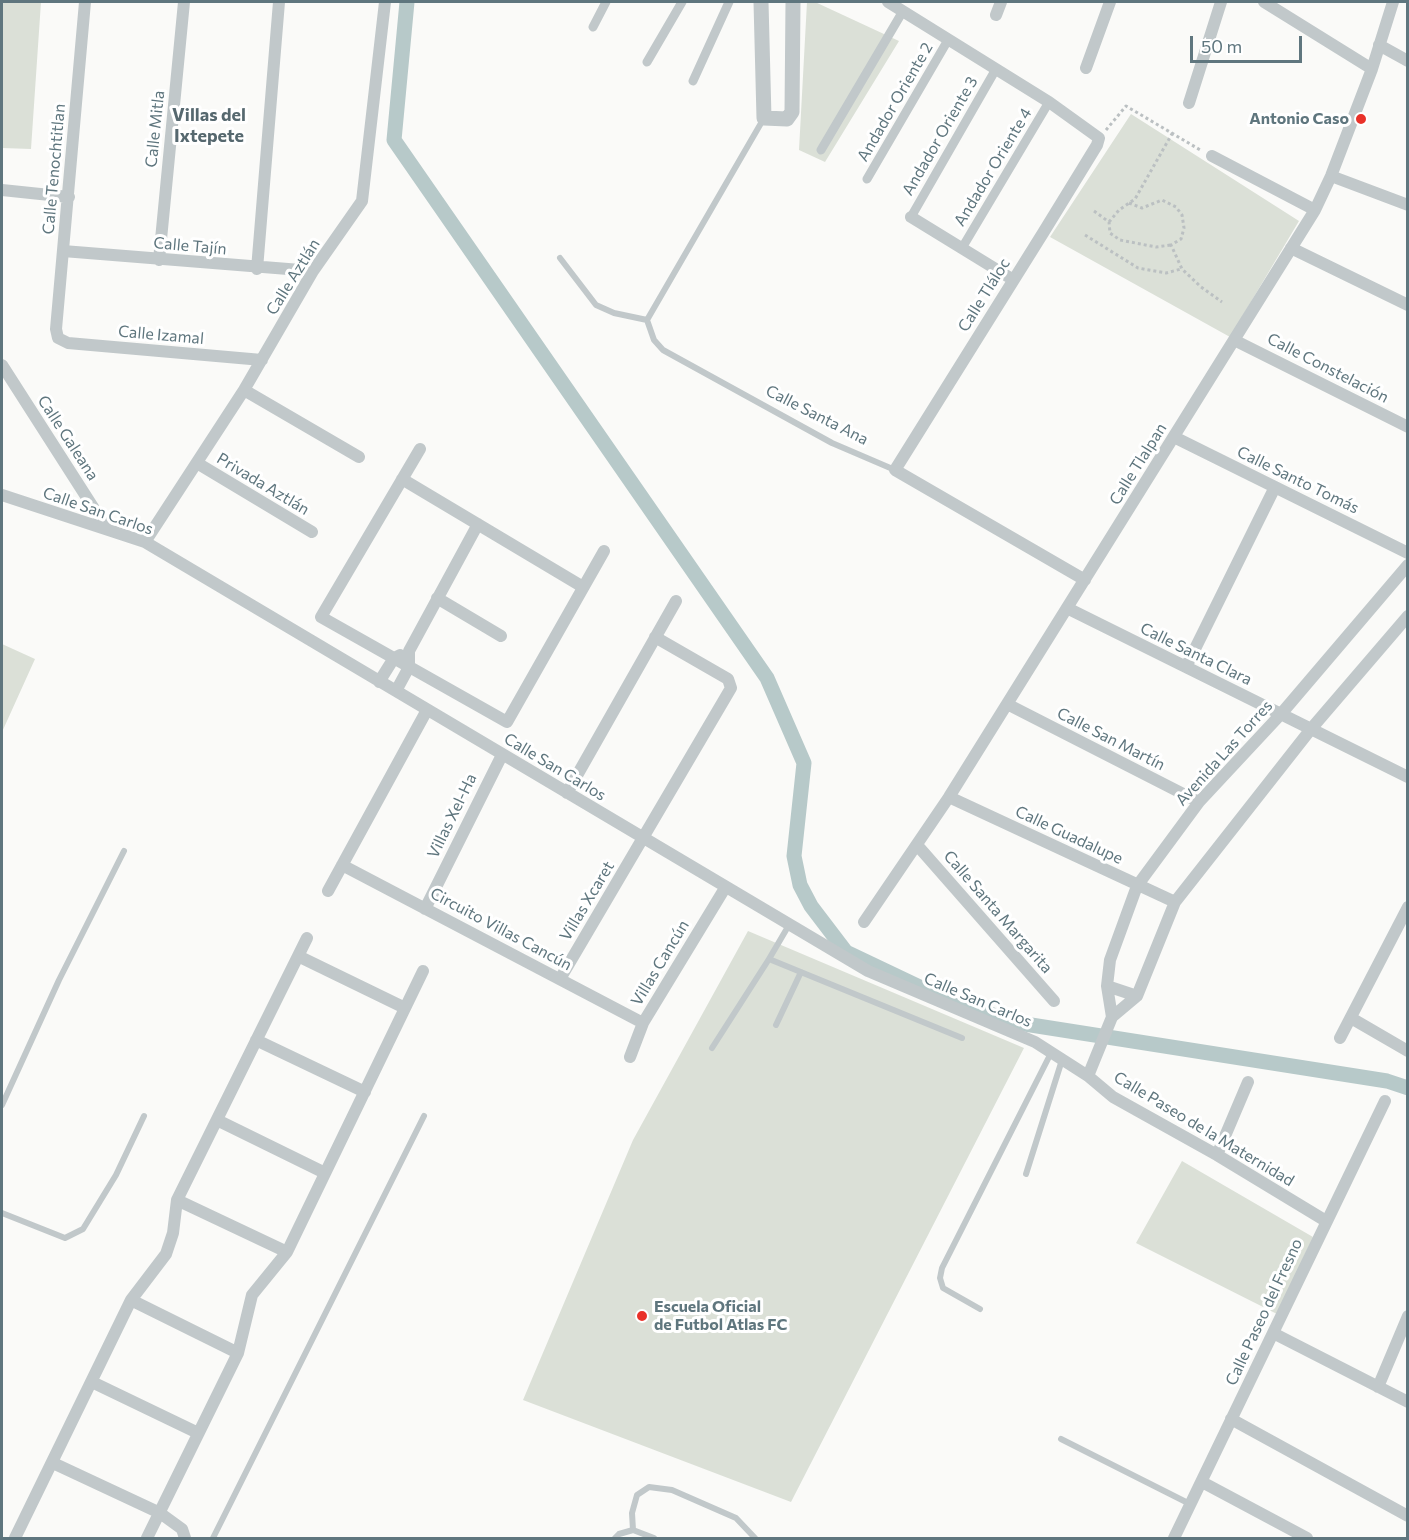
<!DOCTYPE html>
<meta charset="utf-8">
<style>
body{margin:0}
#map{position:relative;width:1409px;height:1540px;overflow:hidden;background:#fafaf8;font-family:Commissioner,sans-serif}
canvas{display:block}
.frame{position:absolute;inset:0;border:3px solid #5f767e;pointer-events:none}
.scale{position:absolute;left:1190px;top:36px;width:112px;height:27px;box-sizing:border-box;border:3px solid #5f767e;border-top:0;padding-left:8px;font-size:18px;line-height:21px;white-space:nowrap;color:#5f767e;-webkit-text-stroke:4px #fff;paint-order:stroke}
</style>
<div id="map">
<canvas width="1409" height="1540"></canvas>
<div class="frame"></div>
<div class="scale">50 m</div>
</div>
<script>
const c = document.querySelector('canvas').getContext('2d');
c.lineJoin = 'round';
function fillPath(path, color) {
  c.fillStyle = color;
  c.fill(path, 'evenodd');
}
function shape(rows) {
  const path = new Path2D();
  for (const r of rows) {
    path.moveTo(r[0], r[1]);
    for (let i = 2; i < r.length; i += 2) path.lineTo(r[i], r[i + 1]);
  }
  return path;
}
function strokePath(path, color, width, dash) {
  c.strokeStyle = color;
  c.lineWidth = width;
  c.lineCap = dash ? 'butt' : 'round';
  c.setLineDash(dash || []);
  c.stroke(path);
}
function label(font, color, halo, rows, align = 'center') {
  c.font = font + ' Commissioner,sans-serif';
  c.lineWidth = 6;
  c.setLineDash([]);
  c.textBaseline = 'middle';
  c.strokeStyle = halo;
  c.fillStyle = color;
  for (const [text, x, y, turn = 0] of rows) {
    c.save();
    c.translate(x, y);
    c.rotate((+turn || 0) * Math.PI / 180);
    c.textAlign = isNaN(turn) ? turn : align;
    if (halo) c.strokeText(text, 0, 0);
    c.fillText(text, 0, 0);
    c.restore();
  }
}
fillPath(shape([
 [2,2,41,2,31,149,2,148],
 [807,2,815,2,899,41,825,162,799,150],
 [1131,114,1299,221,1230,337,1050,237],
 [2,644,35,659,2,732],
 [748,931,1024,1048,791,1502,523,1400,633,1140],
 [1182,1161,1313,1237,1277,1314,1136,1243]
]), '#dbe0d7');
strokePath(shape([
 [407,2,394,140,767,678,804,763,794,856,800,885,811,906,846,952,928,991,1012,1022,1387,1081,1408,1088]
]), '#b7c9c9', 15);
strokePath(shape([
 [1106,130,1126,106,1202,151],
 [1129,203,1142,208,1162,200,1176,207,1182,215,1184,228,1181,239,1171,245,1182,269,1201,287,1222,302],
 [1094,211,1109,222,1110,233,1120,240,1156,247,1171,245],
 [1109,222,1119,210,1135,199,1173,132],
 [1085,235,1138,268,1166,273,1181,269]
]), '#bbc0c2', 3, [3, 3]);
strokePath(shape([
 [560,258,596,305,614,313,647,320,654,340,663,350,832,443,895,470],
 [647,320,764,118],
 [769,959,789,925],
 [776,1025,801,972],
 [712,1048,769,959,962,1038],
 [2,1105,59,980,124,851],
 [1026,1174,1062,1060],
 [2,1213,65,1238,83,1229,116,1175,144,1116],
 [980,1309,943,1288,940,1278,942,1268,1051,1053],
 [1061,1439,1190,1504],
 [633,1530,632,1513,637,1495,649,1487,672,1490,736,1518,755,1538],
 [213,1538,424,1116],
 [615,1538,619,1534,633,1530,654,1538]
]), '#c1c8ca', 6);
strokePath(shape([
 [593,27,606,2],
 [647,62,682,2],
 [693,81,729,2],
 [821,150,903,11],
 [867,179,948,40],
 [911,217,996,69],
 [962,248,1049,102]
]), '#c1c8ca', 9);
strokePath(shape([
 [85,2,56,329,58,338,68,343,262,360],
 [888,2,1049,102,1099,138,1097,145,1043,233,895,470,1085,580],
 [1264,2,1372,69],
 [996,15,1001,2],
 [1379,45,1408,61],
 [1086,68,1110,2],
 [1189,103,1221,2],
 [1212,156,1315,210],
 [1331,176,1408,205],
 [2,190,69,197],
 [911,217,1012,279],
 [1291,248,1408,305],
 [63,251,313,271],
 [159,260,184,2],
 [257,269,279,2],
 [1234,340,1408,427],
 [2,365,107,529],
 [244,390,359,457],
 [1174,437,1408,553],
 [420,449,321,617,507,722,604,551],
 [197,463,312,532],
 [402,479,583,587],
 [2,495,145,542,868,971,1035,1042,1088,1076],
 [145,542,244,390,313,271,362,201,385,2],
 [437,598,501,636],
 [1067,608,1408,777],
 [1186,667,1275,487],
 [379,682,394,658,400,655],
 [396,691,409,667,409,651,478,524],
 [1007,704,1199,802],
 [567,793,676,601],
 [949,797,1175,902],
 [917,845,1054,1001],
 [342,865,643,1023],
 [328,891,427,710],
 [425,909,502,755],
 [864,922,949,797,1315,210,1331,176,1372,69,1393,2],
 [298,956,405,1008],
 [560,979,731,688,728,679,655,637],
 [1107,986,1137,996],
 [1112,1017,1107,986,1110,960,1137,886,1199,802,1281,714,1408,565],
 [1351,1018,1408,1051],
 [1340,1038,1408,907],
 [256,1040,365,1092],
 [630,1057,643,1023,725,888],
 [217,1120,325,1173],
 [1217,1155,1248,1082],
 [177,1200,287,1252],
 [1326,1221,1217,1155,1113,1097,1088,1076,1112,1017,1137,996,1175,902,1311,729,1408,616],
 [131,1300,238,1353],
 [1273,1333,1408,1402],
 [92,1382,198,1433],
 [1378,1387,1408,1316],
 [1231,1419,1408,1516],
 [53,1463,160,1513,182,1529,185,1538],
 [1202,1482,1307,1538],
 [15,1538,131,1300,166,1254,173,1233,177,1200,307,938],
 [147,1538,238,1353,252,1295,287,1252,423,971],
 [1174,1538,1385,1101]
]), '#c1c8ca', 12);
strokePath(shape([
 [761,2,764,118,787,119,792,112,793,2]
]), '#c1c8ca', 15);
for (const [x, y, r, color] of [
 [1361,119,6,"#e93129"],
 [642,1316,6,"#e93129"]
]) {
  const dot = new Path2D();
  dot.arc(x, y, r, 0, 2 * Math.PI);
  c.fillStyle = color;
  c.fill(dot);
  strokePath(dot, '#fff', 2);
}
label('16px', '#5f767e', '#fff', [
 ["Andador Oriente 2",895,102,-60],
 ["Calle Mitla",155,129,-84],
 ["Andador Oriente 3",940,136,-60],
 ["Andador Oriente 4",993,167,-59],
 ["Calle Tenochtitlan",54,169,-85],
 ["Calle Tajín",190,246,5],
 ["Calle Aztlán",293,277,-58],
 ["Calle Tláloc",984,295,-58],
 ["Calle Izamal",161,335,5],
 ["Calle Constelación",1328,368,27],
 ["Calle Santa Ana",817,415,27],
 ["Calle Galeana",68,438,57],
 ["Calle Tlalpan",1138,464,-58],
 ["Calle Santo Tomás",1298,480,26],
 ["Privada Aztlán",263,484,31],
 ["Calle San Carlos",98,511,19],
 ["Calle Santa Clara",1196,654,26],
 ["Calle San Martín",1111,739,27],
 ["Avenida Las Torres",1224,753,-48],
 ["Calle San Carlos",555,767,31],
 ["Villas Xel-Ha",452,816,-64],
 ["Calle Guadalupe",1069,835,25],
 ["Villas Xcaret",587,901,-59],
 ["Calle Santa Margarita",998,912,49],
 ["Circuito Villas Cancún",501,929,28],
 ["Villas Cancún",660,963,-59],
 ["Calle San Carlos",978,1000,23],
 ["Calle Paseo de la Maternidad",1204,1129,31],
 ["Calle Paseo del Fresno",1264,1312,-65]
]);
label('bold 16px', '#5f767e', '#fff', [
 ["Antonio Caso",1349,119],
 ["Escuela Oficial",654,1307,"left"],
 ["de Futbol Atlas FC",654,1325,"left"]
], 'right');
label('bold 18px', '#56686f', '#fff', [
 ["Villas del",209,115],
 ["Ixtepete",209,136]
]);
</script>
